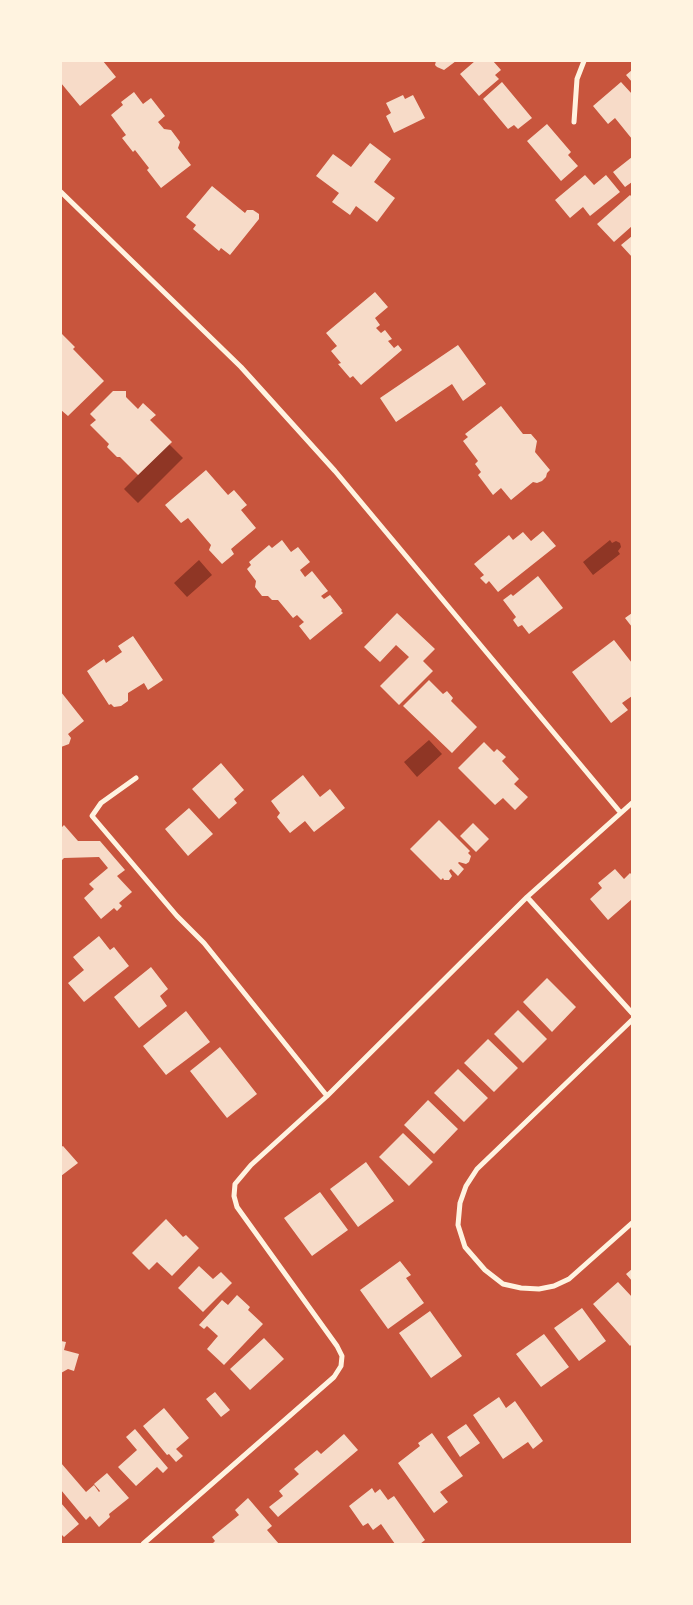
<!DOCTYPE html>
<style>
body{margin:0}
#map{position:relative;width:693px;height:1605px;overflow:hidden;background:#c8553d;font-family:"DM Sans",sans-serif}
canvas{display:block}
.frame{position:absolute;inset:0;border:62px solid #fff3e0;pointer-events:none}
</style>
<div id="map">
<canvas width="693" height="1605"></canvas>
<div class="frame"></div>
</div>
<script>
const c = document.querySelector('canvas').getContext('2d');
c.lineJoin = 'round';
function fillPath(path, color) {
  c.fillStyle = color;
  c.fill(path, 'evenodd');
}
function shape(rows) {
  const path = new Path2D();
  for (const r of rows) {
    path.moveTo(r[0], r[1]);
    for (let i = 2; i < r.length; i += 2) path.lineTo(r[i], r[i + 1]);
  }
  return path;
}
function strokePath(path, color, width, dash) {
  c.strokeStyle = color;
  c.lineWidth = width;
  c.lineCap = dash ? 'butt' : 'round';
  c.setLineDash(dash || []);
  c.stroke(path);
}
fillPath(shape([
 [169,444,183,458,138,503,124,489],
 [610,540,612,543,616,541,620,543,621,547,618,551,620,554,593,575,583,562],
 [199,560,212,575,187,597,174,583],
 [429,740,442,754,417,777,404,762]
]), '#8f3625');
fillPath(shape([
 [61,61,103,61,116,77,80,106,61,83],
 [436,61,456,61,444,70,437,67,435,65],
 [475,61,493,61,501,70,495,75,499,79,479,96,460,74],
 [632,70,632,82,626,75],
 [502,82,532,118,518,129,514,125,508,129,483,99],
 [621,82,632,94,632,139,615,118,608,124,593,106],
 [134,92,143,104,151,98,165,116,158,122,164,129,171,130,180,142,178,148,191,165,161,188,147,170,149,168,135,150,133,152,122,138,126,135,111,115,123,105,121,102],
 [403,95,405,99,413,95,425,118,394,133,386,116,391,113,386,103],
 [547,124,571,152,568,155,578,166,561,181,527,141],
 [370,143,391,159,374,182,395,198,377,222,356,206,350,215,332,202,339,193,316,176,333,154,351,167],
 [632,157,632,182,625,187,613,172],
 [585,175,594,185,606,175,620,192,590,216,583,207,570,218,555,200],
 [212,186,245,213,247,210,253,210,259,214,259,219,230,255,221,248,219,251,193,229,196,225,186,217],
 [630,195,632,197,632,226,614,242,597,224],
 [632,236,632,257,621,245],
 [375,292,388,307,375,318,380,325,376,328,381,333,385,330,392,339,388,341,394,348,398,345,402,350,361,385,353,376,350,378,338,364,341,363,331,351,337,346,326,333],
 [62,334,75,347,73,349,104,381,68,416,61,410],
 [458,345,486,384,463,401,452,384,396,422,380,398],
 [113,391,126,391,126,397,138,409,143,403,156,415,150,420,172,442,138,475,120,457,117,457,107,447,109,444,90,425,96,420,90,414],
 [501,406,523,434,531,434,537,441,535,452,550,470,547,473,546,477,542,481,537,483,533,482,511,500,501,488,493,495,478,475,481,472,475,464,478,461,463,441,468,437,465,434],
 [206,470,228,495,234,490,247,505,241,510,256,528,231,549,234,554,222,564,209,550,211,545,188,518,181,523,165,505],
 [543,531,556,546,498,592,489,581,486,584,480,578,484,575,474,564,509,535,513,540,523,532,531,541],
 [282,540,291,552,298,547,310,562,300,570,305,577,312,571,328,591,321,596,324,599,330,595,342,610,341,611,343,613,310,640,299,626,304,622,297,615,293,618,278,600,272,600,268,596,262,596,255,587,256,581,247,569,251,565,249,562,269,545,272,548],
 [538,576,563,608,529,634,522,625,518,627,513,620,516,617,503,600,511,594,513,596],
 [397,613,435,649,423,661,433,671,399,705,380,686,409,657,396,645,380,662,364,647],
 [632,613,632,627,625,618],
 [133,636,163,680,148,690,144,683,128,693,128,701,121,706,114,707,111,704,109,705,87,671,104,659,106,663,122,652,118,646],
 [614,640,632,663,632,696,622,703,628,710,611,723,572,672],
 [429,680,443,694,447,691,453,698,451,701,477,727,452,753,403,706],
 [61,692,84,721,68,734,71,738,69,744,61,747],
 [484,742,494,752,497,749,506,757,502,761,519,779,514,784,528,797,515,810,503,798,495,805,458,768],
 [221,763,244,790,234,799,237,803,219,819,192,789],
 [303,775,320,797,330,789,345,808,314,832,305,821,290,833,277,817,280,813,271,801],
 [189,808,213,834,188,856,165,829],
 [439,820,470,851,468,853,471,856,469,862,466,864,459,862,458,863,464,869,458,876,451,869,449,871,452,876,449,880,444,880,443,878,441,880,410,849],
 [473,823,489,839,476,852,460,836],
 [64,825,78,841,100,841,125,870,117,876,132,892,119,903,122,906,117,911,114,908,101,919,84,898,94,889,89,884,108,868,99,857,64,858,61,861,61,828],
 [615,869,624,879,630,873,632,875,632,899,608,920,590,899,602,888,598,883],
 [99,936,110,950,114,947,129,966,84,1002,68,983,84,970,73,957],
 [151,967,168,989,160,996,167,1006,139,1028,114,997],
 [547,978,576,1007,552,1032,523,1002],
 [518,1010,547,1039,523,1063,494,1034],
 [186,1011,210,1042,166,1075,143,1046],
 [488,1039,518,1068,494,1092,464,1063],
 [220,1047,257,1094,227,1118,190,1071],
 [458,1069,488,1098,464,1122,434,1093],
 [428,1100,458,1129,434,1154,404,1125],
 [403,1133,433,1162,409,1186,379,1157],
 [63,1146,78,1163,61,1176,61,1147],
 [366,1162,394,1201,358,1227,330,1189],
 [320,1192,348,1230,312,1256,284,1218],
 [166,1219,183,1237,186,1235,199,1248,172,1276,157,1262,149,1270,132,1253],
 [400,1261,411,1275,406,1278,424,1303,388,1329,360,1290],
 [199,1266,213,1279,221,1272,232,1283,203,1312,178,1288],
 [632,1269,632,1281,626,1274],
 [618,1282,632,1297,632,1344,630,1346,593,1304],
 [237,1295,250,1307,248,1310,263,1324,224,1365,207,1349,218,1336,207,1326,204,1329,199,1325,222,1300,228,1305],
 [582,1308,606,1341,579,1361,554,1328],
 [430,1311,462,1356,431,1378,399,1333],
 [544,1334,569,1367,541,1387,516,1354],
 [264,1338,284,1359,250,1390,230,1369],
 [61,1341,66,1342,64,1350,79,1354,74,1371,68,1369,61,1373],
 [215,1392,230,1410,221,1417,206,1399],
 [499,1397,506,1408,515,1401,543,1441,533,1449,528,1442,503,1459,473,1415],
 [164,1408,189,1438,176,1449,183,1456,176,1462,169,1454,167,1455,143,1426],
 [466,1424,480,1443,460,1457,447,1437],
 [135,1429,168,1468,163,1473,157,1467,136,1486,118,1467,137,1450,126,1437],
 [432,1433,463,1476,440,1492,448,1502,434,1513,398,1463,420,1446,418,1443],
 [344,1434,358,1450,278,1517,269,1507,283,1496,279,1491,299,1474,294,1469,317,1450,321,1454],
 [61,1463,86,1492,94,1485,99,1492,100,1491,94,1484,107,1473,129,1498,109,1514,110,1517,99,1527,90,1516,86,1520,61,1490],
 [372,1488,375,1493,380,1489,388,1500,394,1496,425,1540,420,1544,395,1544,381,1524,373,1530,368,1523,363,1526,349,1506],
 [248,1498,272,1526,267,1530,279,1544,212,1544,215,1541,212,1537,239,1515,235,1510],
 [61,1503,79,1524,64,1537,61,1534]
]), '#f7dbc8');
strokePath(shape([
 [574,122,577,79,584,61],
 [61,192,241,367,335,471,620,812],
 [136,778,101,803,92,816,177,916,204,943,327,1096],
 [527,897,632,1013],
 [632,1020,477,1169,466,1186,460,1203,458,1225,465,1247,485,1270,503,1284,521,1288,539,1289,554,1286,569,1279,632,1223],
 [143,1544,334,1377,341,1366,342,1356,337,1346,237,1207,234,1196,235,1184,251,1165,327,1096,527,897,632,803]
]), '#fff3e0', 5);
</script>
